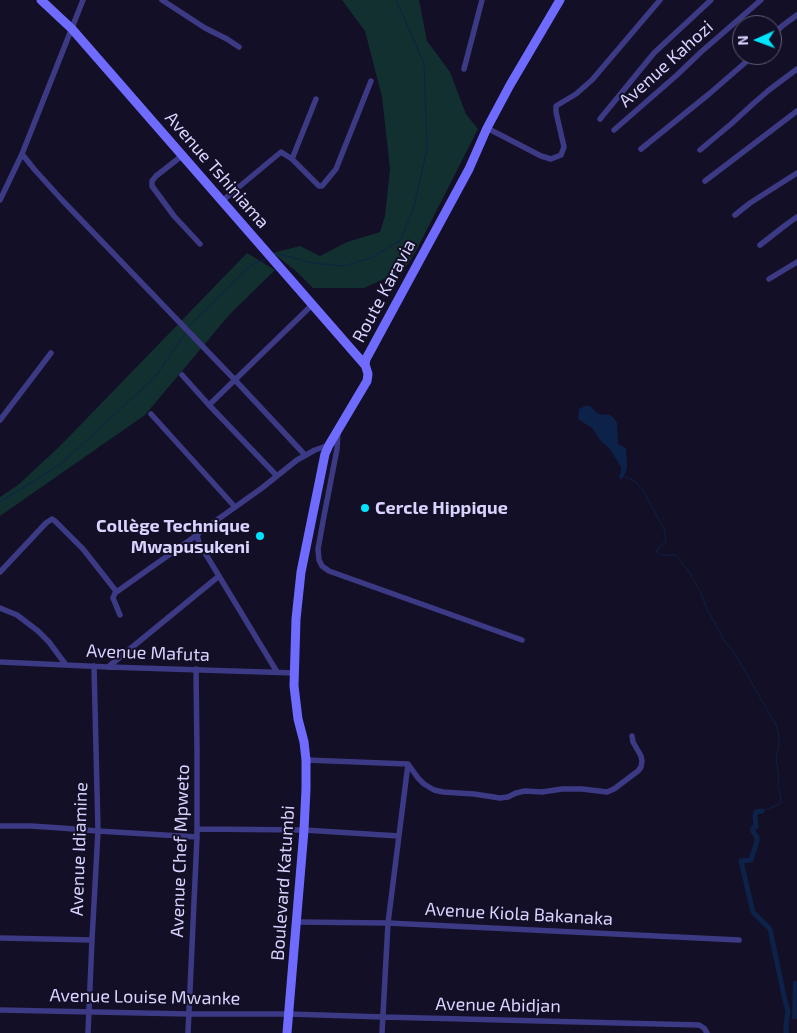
<!DOCTYPE html>
<meta charset="utf-8">
<style>
body{margin:0}
#map{position:relative;width:797px;height:1033px;overflow:hidden;background:#130f26;font-family:"Exo 2",sans-serif}
canvas{display:block}
.north{position:absolute;left:732px;top:15px;width:50px;height:50px;box-sizing:border-box;background:#130f26;border:1px solid #625e7d;border-radius:50%;rotate:268deg;font-size:14px;font-weight:700;line-height:20px;text-align:center;color:#d9d4ff}
.north::after{content:'';display:block;margin:auto;width:18px;height:22px;background:#00e5ff;clip-path:polygon(50% 0,100% 100%,50% 72%,0 100%)}
</style>
<div id="map">
<canvas width="797" height="1033"></canvas>
<div class="north">N</div>
</div>
<script>
const c = document.querySelector('canvas').getContext('2d');
c.lineJoin = 'round';
function fillPath(path, color) {
  c.fillStyle = color;
  c.fill(path, 'evenodd');
}
function shape(rows) {
  const path = new Path2D();
  for (const r of rows) {
    path.moveTo(r[0], r[1]);
    for (let i = 2; i < r.length; i += 2) path.lineTo(r[i], r[i + 1]);
  }
  return path;
}
function strokePath(path, color, width, dash) {
  c.strokeStyle = color;
  c.lineWidth = width;
  c.lineCap = dash ? 'butt' : 'round';
  c.setLineDash(dash || []);
  c.stroke(path);
}
function label(font, color, halo, rows, align = 'center') {
  c.font = font + ' "Exo 2",sans-serif';
  c.lineWidth = 4;
  c.setLineDash([]);
  c.textBaseline = 'middle';
  c.strokeStyle = halo;
  c.fillStyle = color;
  for (const [text, x, y, turn = 0] of rows) {
    c.save();
    c.translate(x, y);
    c.rotate((+turn || 0) * Math.PI / 180);
    c.textAlign = isNaN(turn) ? turn : align;
    if (halo) c.strokeText(text, 0, 0);
    c.fillText(text, 0, 0);
    c.restore();
  }
}
fillPath(shape([
 [342,0,419,0,427,41,450,72,466,114,478,129,416,251,404,270,364,288,313,288,296,271,273,253,300,246,320,256,347,242,380,232,385,216,390,169,382,97,365,31],
 [247,253,275,270,230,314,145,415,0,516,0,497,18,485,59,447]
]), '#12302f');
fillPath(shape([
 [585,406,590,406,598,414,610,415,614,418,617,423,618,444,626,448,627,466,626,472,621,480,619,477,621,473,621,467,610,449,600,440,592,428,578,419,579,409],
 [793,981,797,981,797,1019,792,1019]
]), '#0c2248');
strokePath(shape([
 [274,256,279,254,313,263,343,266,371,258,401,240,414,206,427,150,424,63,396,0],
 [188,329,192,323,251,265,268,258],
 [623,476,635,481,644,492,664,529,666,541,656,551,660,555,675,555,688,570,699,589,707,609,724,640,735,654,776,725,779,736,779,746,776,756,779,779,778,786,781,798,780,803,778,805,762,811],
 [0,502,61,464,156,376,186,332]
]), '#0c2248', 1);
strokePath(shape([
 [762,811,756,812,755,816,756,827,753,828,753,832,757,837,757,841,751,860,741,861,753,912,770,929,784,996,788,1012,786,1024,786,1033]
]), '#0c2248', 5);
strokePath(shape([
 [162,0,205,28,227,39,239,47],
 [772,36,782,26,797,15],
 [464,69,482,0],
 [600,119,654,53,711,0],
 [487,128,541,156,551,159,561,155,564,147,556,112,556,106,576,94,592,80,660,0],
 [614,130,677,75,701,52,761,0],
 [641,149,709,94,754,55],
 [700,150,731,124,754,103,769,90,797,69],
 [22,154,34,169,62,200,235,380,305,455],
 [183,155,156,176,152,181,152,186,174,216,200,244],
 [292,159,316,99],
 [705,181,797,111],
 [0,200,22,154,83,0],
 [222,201,281,152,292,159,319,186,322,186,336,169,371,81],
 [735,215,750,203,797,173],
 [760,245,787,224,797,217],
 [769,279,797,262],
 [182,375,209,405,277,476],
 [209,405,312,305],
 [151,414,235,507],
 [0,420,51,353],
 [338,431,337,449,324,516,318,549,319,560,322,566,329,571,522,640],
 [0,572,46,523,52,519,55,521,83,549,116,591],
 [0,608,17,615,38,631,49,642,66,665],
 [120,615,113,598,115,593,197,535],
 [0,662,108,667,295,673],
 [108,667,219,576],
 [277,672,199,543,197,535,200,532,262,488,297,460,315,450,329,445],
 [306,760,408,764,418,778,424,784,434,790,443,792,474,794,500,798,508,797,516,793,525,791,542,792,562,789,582,789,607,792,614,789,638,771,641,767,642,761,641,756,633,742,632,736],
 [0,826,31,826,61,828,98,831,197,837],
 [197,829,304,830,399,836],
 [297,922,388,923,739,940],
 [0,938,92,940],
 [0,1010,189,1014,289,1014,383,1017,699,1025,704,1028,707,1033],
 [88,1033,92,940,98,831,94,666],
 [188,1033,197,837,197,751,196,669],
 [382,1033,388,923,408,764]
]), '#3d3a85', 5.5);
strokePath(shape([
 [41,0,72,29,365,365],
 [287,1033,304,830,306,789,306,760,304,742,298,719,294,686,296,619,301,572,325,454,329,445,367,381,368,374,365,364,366,359,469,169,487,128,510,85,560,0]
]), '#6f6bff', 9);
for (const [x, y, r, color] of [
 [365,508,5,"#00e5ff"],
 [260,536,5,"#00e5ff"]
]) {
  const dot = new Path2D();
  dot.arc(x, y, r, 0, 2 * Math.PI);
  c.fillStyle = color;
  c.fill(dot);
  strokePath(dot, '#130f26', 2);
}
label('18px', '#d9d4ff', '#130f26', [
 ["Avenue Kahozi",666,64,-42],
 ["Avenue Tshiniama",217,170,49],
 ["Route Karavia",384,291,-62],
 ["Avenue Mafuta",148,653,2],
 ["Avenue Idiamine",79,849,-88],
 ["Avenue Chef Mpweto",180,851,-88],
 ["Boulevard Katumbi",283,883,-86],
 ["Avenue Kiola Bakanaka",519,914,3],
 ["Avenue Louise Mwanke",145,997,1],
 ["Avenue Abidjan",498,1005,1]
]);
label('bold 18px', '#d9d4ff', '#130f26', [
 ["Cercle Hippique",375,508],
 ["Collège Technique",250,526,"right"],
 ["Mwapusukeni",250,547,"right"]
], 'left');
</script>
